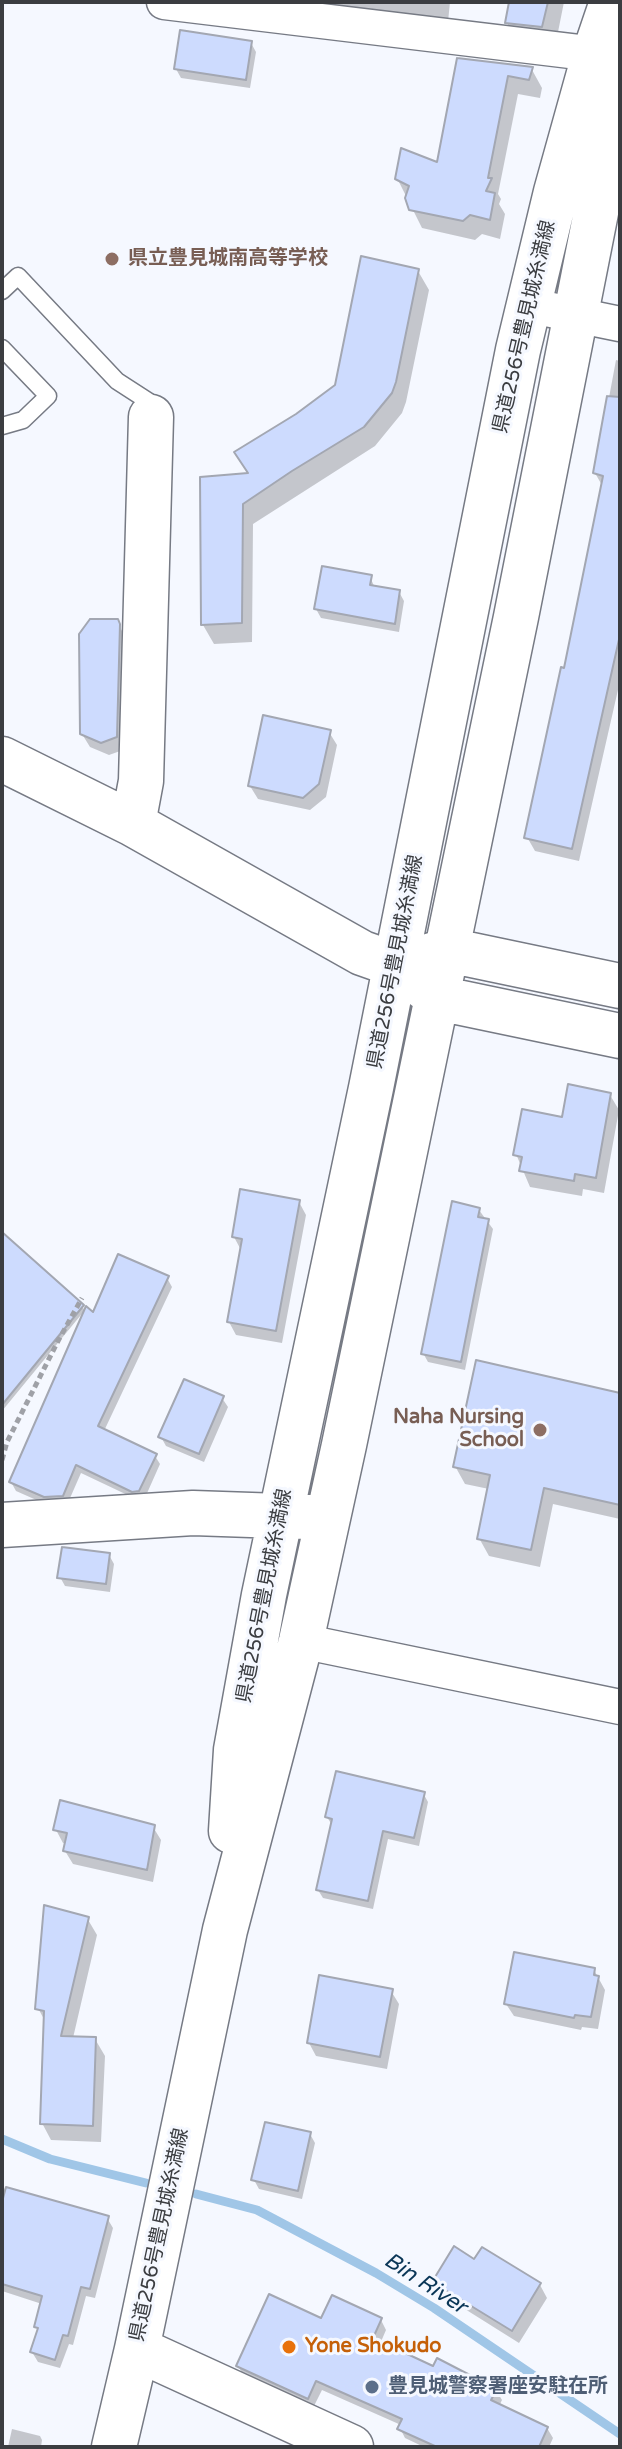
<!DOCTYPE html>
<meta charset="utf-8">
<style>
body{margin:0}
#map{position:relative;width:622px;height:2449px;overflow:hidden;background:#f5f8ff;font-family:"Varela Round",sans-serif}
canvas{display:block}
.frame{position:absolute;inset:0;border:4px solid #3b3d41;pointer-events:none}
</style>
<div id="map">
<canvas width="622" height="2449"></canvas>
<div class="frame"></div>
</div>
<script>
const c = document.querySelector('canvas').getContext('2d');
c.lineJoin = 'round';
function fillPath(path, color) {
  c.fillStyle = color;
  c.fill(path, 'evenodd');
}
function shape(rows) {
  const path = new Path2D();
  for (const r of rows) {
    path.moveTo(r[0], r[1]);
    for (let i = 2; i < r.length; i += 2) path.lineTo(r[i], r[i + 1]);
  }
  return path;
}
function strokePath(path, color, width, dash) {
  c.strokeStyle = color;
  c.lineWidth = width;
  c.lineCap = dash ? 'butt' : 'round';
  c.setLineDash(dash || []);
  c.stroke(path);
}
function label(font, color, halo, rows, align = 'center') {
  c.font = font + ' "Varela Round","Noto Sans JP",sans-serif';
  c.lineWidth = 6;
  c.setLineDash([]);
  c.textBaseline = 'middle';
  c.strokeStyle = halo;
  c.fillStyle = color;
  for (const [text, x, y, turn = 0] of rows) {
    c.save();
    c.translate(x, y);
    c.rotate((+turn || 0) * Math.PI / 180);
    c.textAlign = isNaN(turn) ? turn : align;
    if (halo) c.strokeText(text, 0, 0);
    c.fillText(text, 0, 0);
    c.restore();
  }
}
fillPath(shape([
 [241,2,450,2,448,22],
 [511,2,564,2,557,37,514,36,507,23],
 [251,43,256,52,250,88,181,78,176,69],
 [459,60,531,68,542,88,540,98,518,94,498,194,501,199,499,204,505,214,500,239,482,234,475,240,422,228,397,178,439,165],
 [418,271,429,290,406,402,402,413,375,446,253,524,252,642,214,644,203,625,250,475,297,416,337,386],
 [616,360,620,361,620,681,579,861,535,851,527,837,566,670,603,487,595,473],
 [370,577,375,588,399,592,404,601,399,632,321,618,316,609],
 [117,621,126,639,123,750,109,755,90,747,82,734],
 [329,732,337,745,326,797,310,810,258,799,250,786],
 [610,1095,619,1110,604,1193,583,1189,582,1196,530,1187,516,1154,564,1119],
 [299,1202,306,1215,282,1343,236,1335,229,1322,241,1250,234,1237],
 [479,1210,493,1229,465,1370,428,1362,423,1353],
 [2,1234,85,1310,2,1411],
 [167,1278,172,1287,104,1431,155,1456,160,1464,144,1500,138,1500,81,1473,67,1505,50,1506,16,1491,11,1482],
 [620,1395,620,1519,553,1504,540,1567,489,1556,479,1538,489,1489,465,1484,455,1466],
 [222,1398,228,1407,204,1462,166,1446,161,1437],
 [109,1555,114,1564,110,1592,65,1586,60,1577],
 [423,1793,428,1802,419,1846,388,1839,373,1909,323,1898,318,1890,332,1825,327,1817],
 [153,1827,161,1840,153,1882,73,1864,65,1851,67,1844,63,1843,56,1830],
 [87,1918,97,1935,73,2038,95,2039,105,2056,101,2142,51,2140,42,2123,46,2023,38,2008],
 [594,1970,605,1990,598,2029,582,2027,581,2030,514,2016,506,2004],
 [391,1991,399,2004,387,2069,316,2056,309,2043],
 [310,2134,315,2143,302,2199,259,2189,254,2180],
 [2,2188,107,2218,113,2228,95,2298,86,2296,73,2345,69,2344,60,2368,38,2362,32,2352,39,2331,36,2326,42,2304,2,2291],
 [475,2262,540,2285,547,2298,519,2343,441,2294,434,2282],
 [381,2320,386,2330,380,2344,434,2369,496,2390,502,2400,499,2406,547,2428,553,2438,549,2447,424,2447,405,2438,400,2428,401,2425,322,2390,313,2408,244,2376,238,2366,322,2321],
 [12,2429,40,2436,42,2440,41,2447,8,2447]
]), '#0003');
strokePath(shape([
 [2,2139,50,2159,146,2183],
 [196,2194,257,2210,376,2273,434,2308,620,2434]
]), '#a0c6e7', 9);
const building = shape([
 [509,2,548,2,542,27,505,23,509,2],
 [180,30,252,41,246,80,174,69,180,30],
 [457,58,533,67,529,80,508,76,488,178,492,178,486,191,495,193,490,220,470,215,463,221,409,210,405,198,409,186,395,179,401,148,437,162,457,58],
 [361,256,419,269,396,382,392,393,364,427,292,471,243,504,242,623,201,625,200,477,248,473,234,452,296,414,335,385,361,256],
 [607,396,620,397,620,635,572,849,524,838,561,667,564,668,603,476,593,473,607,396],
 [322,566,372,575,370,585,400,590,395,624,314,609,322,566],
 [90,619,118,619,120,624,117,737,101,743,80,734,79,634,90,619],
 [263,715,331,730,319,784,303,798,248,786,263,715],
 [568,1084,611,1093,596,1178,575,1174,574,1181,519,1171,522,1157,513,1155,522,1109,562,1117,568,1084],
 [240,1189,300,1200,276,1331,227,1322,242,1239,232,1237,240,1189],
 [452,1201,480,1208,478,1217,489,1219,461,1362,421,1354,452,1201],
 [2,1232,84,1305,2,1405,2,1232],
 [118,1254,169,1276,98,1426,157,1454,139,1491,132,1492,76,1465,63,1496,44,1497,9,1482,86,1306,93,1312,118,1254],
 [476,1360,620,1393,620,1505,544,1488,531,1550,477,1539,490,1475,453,1467,476,1360],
 [184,1379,224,1396,199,1454,158,1437,184,1379],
 [62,1547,110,1553,106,1584,57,1578,62,1547],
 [336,1771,425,1792,414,1838,383,1831,368,1901,316,1890,332,1819,325,1817,336,1771],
 [60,1800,155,1825,147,1870,63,1851,67,1833,53,1830,60,1800],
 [44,1905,89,1917,61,2036,96,2037,93,2126,40,2124,44,2011,35,2009,44,1905],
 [514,1952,595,1968,594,1975,599,1976,591,2017,575,2015,574,2018,504,2004,514,1952],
 [319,1975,393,1989,380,2057,307,2043,319,1975],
 [265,2122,311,2132,298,2191,251,2180,265,2122],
 [6,2187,109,2216,90,2289,81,2287,68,2336,63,2335,55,2360,30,2352,38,2328,34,2327,42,2296,2,2284,2,2202,6,2187],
 [454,2246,474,2259,482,2247,541,2283,512,2331,432,2282,454,2246],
 [269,2294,321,2318,332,2295,382,2318,373,2338,433,2366,437,2358,497,2389,491,2400,548,2427,539,2447,437,2447,397,2429,402,2419,316,2381,308,2399,236,2366,269,2294]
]);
fillPath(building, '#cddbfe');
strokePath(building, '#a3a7b2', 2);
const lane = shape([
 [2,291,18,276,117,381,151,403],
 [2,348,48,396,23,420,2,426]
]);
const street = shape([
 [164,2,620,57],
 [527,305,620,324],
 [301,1641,620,1707]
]);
const secondary = shape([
 [2,759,133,824,362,953,396,965,438,998,620,1036],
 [133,824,141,781,151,417],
 [419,959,448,950,620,986],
 [2,1525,193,1513,309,1517],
 [231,1831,236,1750,264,1595,371,1088,518,350,556,192,595,52,612,2],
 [137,2349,351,2447],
 [114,2447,137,2349,225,1930,301,1641,344,1445,516,617,620,91]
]);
strokePath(lane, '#767a84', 19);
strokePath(street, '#767a84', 37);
strokePath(secondary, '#767a84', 47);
strokePath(shape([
 [2,1460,7,1442,58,1341,82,1298]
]), '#9fa1a7', 5, [6, 4]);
strokePath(lane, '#fff', 16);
strokePath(street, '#fff', 34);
strokePath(secondary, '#fff', 44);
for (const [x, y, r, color] of [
 [112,259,8,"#8d6e63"],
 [540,1430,8,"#8d6e63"],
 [289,2347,8,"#e8710a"],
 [372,2387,8,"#5c6f8a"]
]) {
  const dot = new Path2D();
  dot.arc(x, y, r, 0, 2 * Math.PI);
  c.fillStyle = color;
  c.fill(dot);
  strokePath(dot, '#f5f8ff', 3);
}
label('bold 20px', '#785e54', '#f5f8ff', [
 ["県立豊見城南高等学校",128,259],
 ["Naha Nursing",524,1418,"right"],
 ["School",524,1441,"right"]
], 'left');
label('20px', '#3b3d41', '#f5f8ff', [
 ["県道256号豊見城糸満線",525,327,-77],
 ["県道256号豊見城糸満線",396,962,-79],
 ["県道256号豊見城糸満線",265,1596,-79],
 ["県道256号豊見城糸満線",160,2235,-78]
]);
label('bold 20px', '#c56008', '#f5f8ff', [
 ["Yone Shokudo",305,2347]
], 'left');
label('bold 20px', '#4e5e75', '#f5f8ff', [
 ["豊見城警察署座安駐在所",388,2387]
], 'left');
label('italic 22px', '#0a3657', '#f5f8ff', [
 ["Bin River",425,2284,33]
]);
</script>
